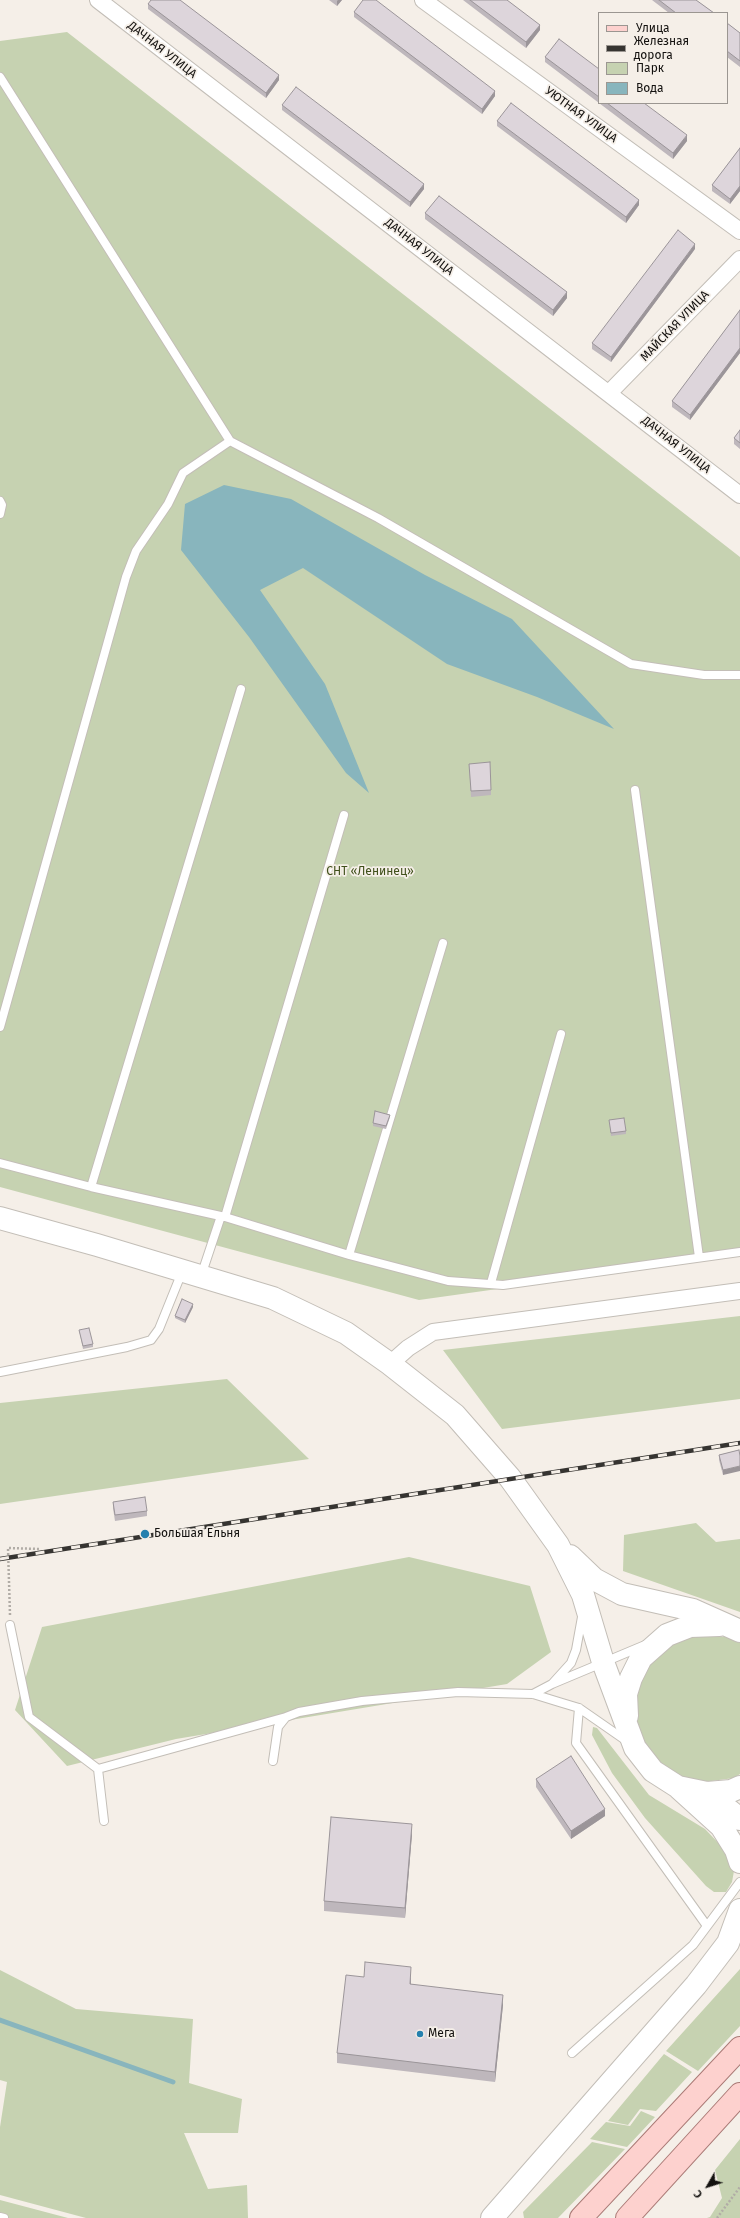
<!DOCTYPE html>
<meta charset="utf-8">
<style>
body{margin:0}
#map{position:relative;width:740px;height:2218px;overflow:hidden;background:#f5efe8;font-family:"Fira Sans",sans-serif}
canvas{display:block}
.legend{position:absolute;left:598px;top:12px;width:130px;height:92px;box-sizing:border-box;background:#f5efe8;border:1px solid #9b9691;margin:0;padding:5px 7px;list-style:none;font-size:12px;color:#13110f}
.legend li{display:flex;align-items:center;gap:8px;height:20px}
.legend b{width:20px;border:1px solid #9b9691}
.north{position:absolute;left:688px;top:2166px;width:40px;height:40px;-webkit-text-stroke:3px #f5efe8;paint-order:stroke;rotate:231deg;font-size:11px;font-weight:700;line-height:16px;text-align:center;color:#13110f}
.north::after{content:'';display:block;margin:auto;width:14px;height:18px;background:#13110f;clip-path:polygon(50% 0,100% 100%,50% 72%,0 100%)}
</style>
<div id="map">
<canvas width="740" height="2218"></canvas>
<ul class="legend">
<li><b style="height:5px;background:#fdd1ce"></b>Улица</li>
<li><b style="height:5px;background:#363431"></b>Железная дорога</li>
<li><b style="height:11px;background:#c6d2b1"></b>Парк</li>
<li><b style="height:11px;background:#88b5bd"></b>Вода</li>
</ul>
<div class="north">С</div>
</div>
<script>
const c = document.querySelector('canvas').getContext('2d');
c.lineJoin = 'round';
function fillPath(path, color) {
  c.fillStyle = color;
  c.fill(path, 'evenodd');
}
function shape(rows) {
  const path = new Path2D();
  for (const r of rows) {
    path.moveTo(r[0], r[1]);
    for (let i = 2; i < r.length; i += 2) path.lineTo(r[i], r[i + 1]);
  }
  return path;
}
function strokePath(path, color, width, dash) {
  c.strokeStyle = color;
  c.lineWidth = width;
  c.lineCap = dash ? 'butt' : 'round';
  c.setLineDash(dash || []);
  c.stroke(path);
}
function label(font, color, halo, rows, align = 'center') {
  c.font = font + ' "Fira Sans",sans-serif';
  c.lineWidth = 3.5;
  c.setLineDash([]);
  c.textBaseline = 'middle';
  c.strokeStyle = halo;
  c.fillStyle = color;
  for (const [text, x, y, turn = 0] of rows) {
    c.save();
    c.translate(x, y);
    c.rotate((+turn || 0) * Math.PI / 180);
    c.textAlign = isNaN(turn) ? turn : align;
    if (halo) c.strokeText(text, 0, 0);
    c.fillText(text, 0, 0);
    c.restore();
  }
}
fillPath(shape([
 [67,32,740,557,740,1255,419,1300,0,1187,0,41],
 [740,1316,740,1399,502,1429,443,1350],
 [227,1379,309,1459,0,1504,0,1403],
 [696,1523,716,1542,740,1539,740,1612,623,1571,624,1535],
 [409,1557,530,1586,551,1652,507,1684,176,1739,67,1766,15,1710,42,1627],
 [698,1635,727,1637,740,1643,740,1774,734,1778,704,1782,680,1776,660,1764,644,1745,636,1723,635,1702,642,1676,656,1656,678,1641],
 [593,1727,597,1728,649,1795,705,1829,725,1850,734,1871,732,1882,726,1892,714,1892,706,1886,645,1818,612,1773,592,1735],
 [740,1969,740,2026,698,2071,666,2051],
 [0,1970,76,2009,193,2019,189,2083,242,2099,238,2133,184,2133,208,2189,247,2185,248,2218,86,2218,0,2195,0,2127,7,2082,0,2080],
 [664,2054,692,2072,656,2111,640,2109,628,2125,608,2121],
 [641,2111,655,2117,627,2147,590,2139,606,2122,630,2126],
 [740,2139,740,2218,707,2218,710,2217,722,2198,715,2170],
 [592,2142,625,2149,558,2218,524,2218,523,2212],
 [0,2200,68,2218,0,2218]
]), '#c6d2b1');
fillPath(shape([
 [224,485,291,499,425,575,512,619,614,729,537,697,447,664,303,568,260,590,325,684,369,793,346,773,249,637,181,550,185,504]
]), '#88b5bd');
strokePath(shape([
 [0,2020,173,2082]
]), '#88b5bd', 5);
const service = shape([
 [0,77,230,441,183,473,168,504,136,551,126,577,0,1027],
 [230,441,378,518,631,664,704,675,740,675],
 [0,501,2,505,0,514],
 [635,790,699,1257],
 [0,1163,91,1187,225,1217,349,1255,448,1281,503,1285,740,1252],
 [91,1187,241,689],
 [225,1217,344,815],
 [349,1255,443,943],
 [201,1276,221,1216],
 [491,1283,561,1034],
 [0,1372,127,1347,151,1340,159,1329,182,1272],
 [10,1625,29,1717,98,1769,286,1717],
 [552,1684,645,1645],
 [533,1694,552,1684,571,1663,576,1650,582,1617],
 [579,1708,576,1743,707,1926],
 [273,1761,278,1727,286,1717,299,1712,362,1701,458,1692,533,1694,559,1702,579,1708,628,1742],
 [98,1769,104,1821],
 [572,2053,693,1945,740,1882],
 [0,2217,4,2218]
]);
const minor = shape([
 [98,0,740,495],
 [423,0,740,231],
 [609,393,740,259],
 [390,1364,408,1348,433,1332,740,1291]
]);
const secondary = shape([
 [0,1218,97,1245,273,1298,346,1333,390,1364,455,1415,510,1478,558,1545,583,1595,603,1662,635,1748,653,1771,678,1787,707,1793,731,1791,740,1787],
 [570,1556,594,1579,622,1594,693,1610,740,1631],
 [627,1716,626,1694,631,1678,641,1658,667,1635,690,1626,719,1625],
 [679,1788,721,1826,736,1850,740,1862],
 [707,1793,740,1819],
 [492,2218,696,1985,728,1943,740,1910]
]);
const primary = shape([
 [581,2218,740,2048],
 [627,2218,740,2094]
]);
strokePath(service, '#c3beb7', 10);
strokePath(minor, '#c3beb7', 18);
strokePath(secondary, '#c3beb7', 24);
strokePath(primary, '#aa7a76', 24);
strokePath(shape([
 [10,1615,8,1548,40,1549],
 [717,2218,740,2187]
]), '#b1aca6', 2.5, [2, 2]);
strokePath(service, '#fff', 8);
strokePath(minor, '#fff', 16);
strokePath(secondary, '#fff', 22);
strokePath(primary, '#fdd1ce', 22);
const rail = shape([
 [0,1559,740,1443]
]);
strokePath(rail, '#363431', 4.5);
strokePath(rail, '#f5efe8', 3, [9]);
fillPath(shape([
 [329,0,342,0,337,6],
 [463,0,507,0,540,30,526,48],
 [652,0,696,0,714,13,669,13],
 [148,4,279,80,266,98,148,9],
 [354,12,495,96,482,114,354,17],
 [727,23,740,33,740,67,727,57],
 [545,57,599,69,599,103,545,62],
 [599,103,644,103,687,141,673,159],
 [282,105,424,189,410,207,282,110],
 [497,121,639,205,626,223,497,126],
 [740,148,740,191,730,204,712,191,712,185],
 [425,213,567,298,553,316,425,219],
 [695,249,611,362,592,349,592,343],
 [740,310,740,353,690,420,672,407,672,401],
 [740,430,740,449,734,444,734,438],
 [469,764,491,790,491,795,471,797],
 [390,1117,386,1129,373,1126,373,1123],
 [609,1120,626,1131,626,1134,611,1136],
 [193,1307,185,1323,175,1318,175,1316],
 [79,1330,93,1344,93,1347,83,1349],
 [739,1450,723,1475,719,1460,719,1455],
 [113,1502,147,1511,147,1516,115,1521,113,1508],
 [536,1779,605,1816,571,1839,536,1787],
 [412,1834,405,1918,324,1911,324,1901],
 [364,1977,411,1978,411,1984,503,2005,495,2082,337,2063,337,2053]
]), '#beb7bc');
fillPath(shape([
 [338,0,342,0,337,6,337,1],
 [540,25,540,30,526,48,526,42],
 [279,75,279,80,266,98,266,93],
 [495,91,495,96,482,114,482,109],
 [687,135,687,141,673,159,673,153],
 [424,184,424,189,410,207,410,202],
 [740,186,740,191,730,204,730,199],
 [639,200,639,205,626,223,626,217],
 [695,244,695,249,611,362,611,357],
 [567,292,567,298,553,316,553,310],
 [740,348,740,353,690,420,690,415],
 [193,1304,193,1307,185,1323,185,1320],
 [740,1466,740,1471,723,1475,723,1470],
 [605,1809,605,1816,571,1839,571,1831],
 [412,1824,412,1834,405,1918,405,1908],
 [411,1967,411,1978,410,1994,410,1984],
 [503,1995,503,2005,495,2082,495,2072]
]), '#9b9599');
const building = shape([
 [151,0,180,0,279,75,266,93,148,4,151,0],
 [363,0,376,0,495,91,482,109,354,12,363,0],
 [470,0,507,0,540,25,526,42,470,0],
 [659,0,696,0,714,13,676,13,659,0],
 [727,23,740,33,740,61,727,51,727,23],
 [559,39,599,69,599,97,545,57,559,39],
 [296,87,424,184,410,202,282,105,296,87],
 [511,103,639,200,626,217,497,121,511,103],
 [607,103,644,103,687,135,673,153,607,103],
 [740,148,740,186,730,199,712,185,740,148],
 [439,196,567,292,553,310,425,213,439,196],
 [678,230,695,244,611,357,592,343,678,230],
 [740,310,740,348,690,415,672,401,740,310],
 [740,430,740,443,734,438,740,430],
 [490,762,491,790,471,791,469,764,490,762],
 [375,1111,390,1115,386,1126,373,1123,375,1111],
 [624,1118,626,1131,611,1133,609,1120,624,1118],
 [182,1299,193,1304,185,1320,175,1316,182,1299],
 [89,1328,93,1344,83,1346,79,1330,89,1328],
 [739,1450,740,1456,740,1466,723,1470,719,1455,739,1450],
 [145,1497,147,1511,115,1515,113,1502,145,1497],
 [571,1756,605,1809,571,1831,536,1779,571,1756],
 [331,1817,412,1824,405,1908,324,1901,331,1817],
 [365,1962,411,1967,410,1984,503,1995,495,2072,337,2053,346,1975,364,1977,365,1962]
]);
fillPath(building, '#ddd5db');
strokePath(building, '#9b9599', 1);
for (const [x, y, r, color] of [
 [145,1534,5,"#2580ae"],
 [420,2034,4,"#2580ae"]
]) {
  const dot = new Path2D();
  dot.arc(x, y, r, 0, 2 * Math.PI);
  c.fillStyle = color;
  c.fill(dot);
  strokePath(dot, '#f5efe8', 1.5);
}
label('12px', '#13110f', '#f5efe8', [
 ["ДАЧНАЯ УЛИЦА",162,50,38],
 ["УЮТНАЯ УЛИЦА",581,115,36],
 ["ДАЧНАЯ УЛИЦА",419,247,38],
 ["МАЙСКАЯ УЛИЦА",675,326,-46],
 ["ДАЧНАЯ УЛИЦА",676,445,38]
]);
label('12px', '#40501b', '#f5efe8', [
 ["СНТ «Ленинец»",370,872]
]);
label('12px', '#13110f', '#f5efe8', [
 ["Большая Ельня",154,1534],
 ["Мега",428,2034]
], 'left');
</script>
